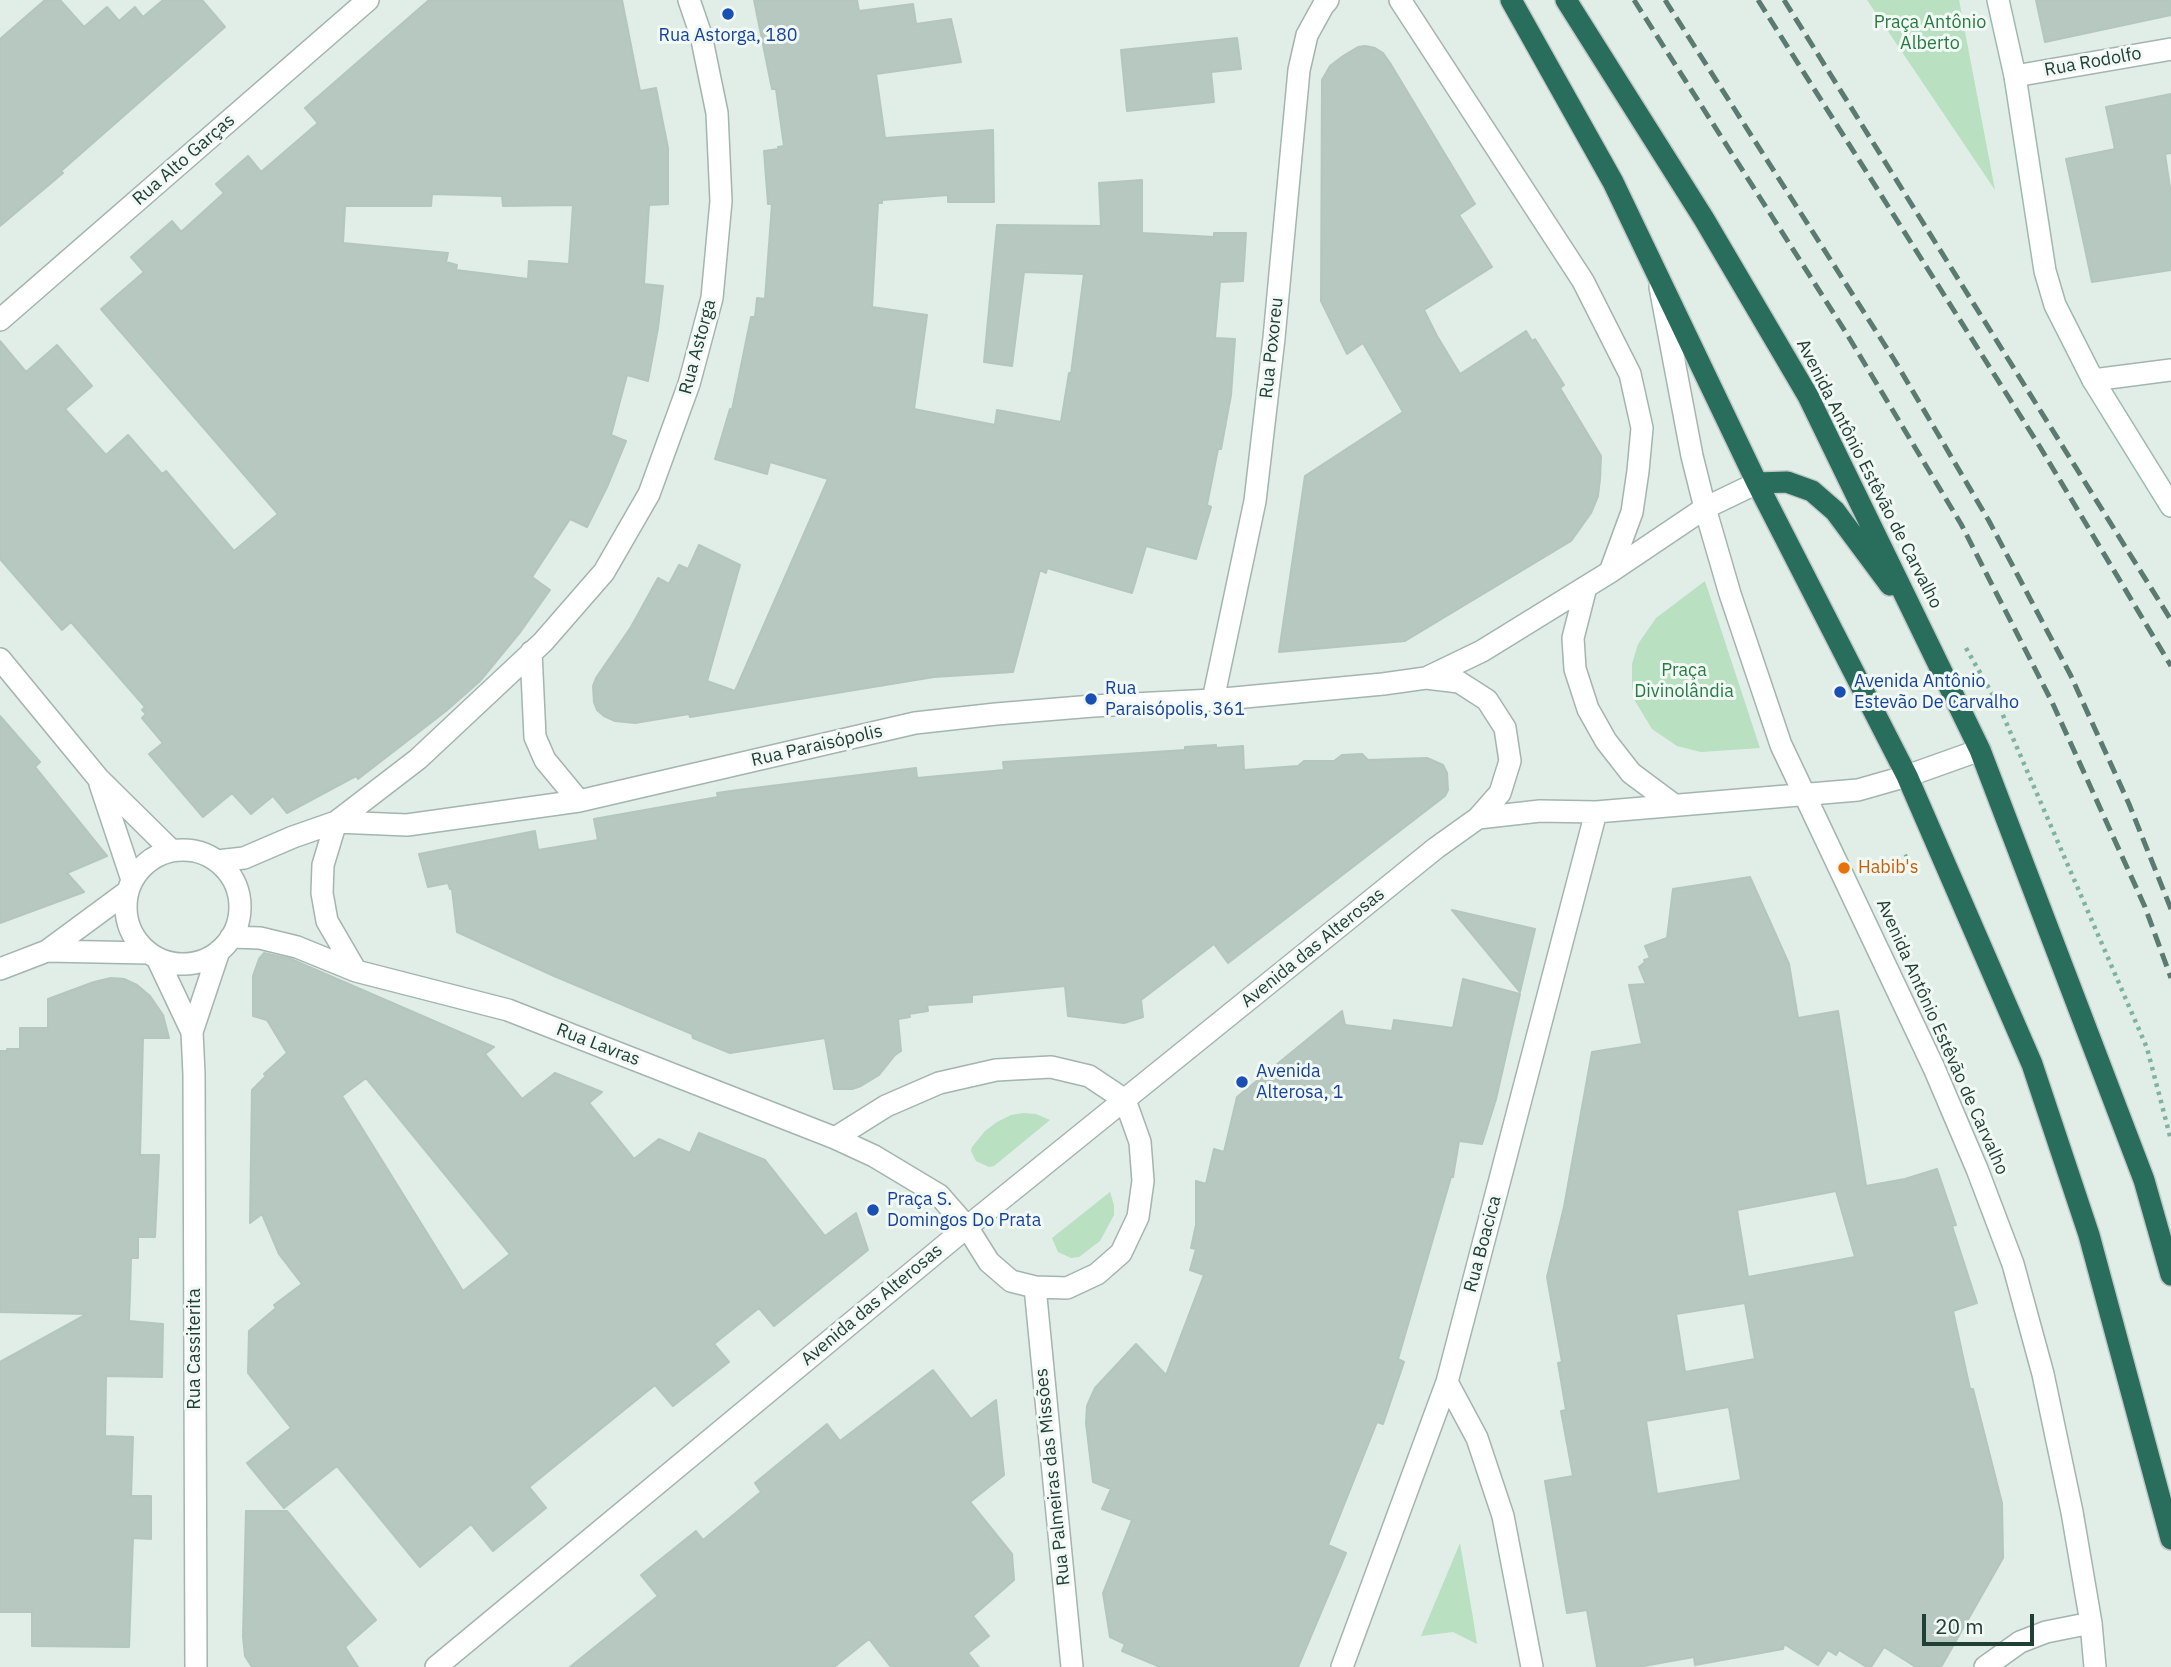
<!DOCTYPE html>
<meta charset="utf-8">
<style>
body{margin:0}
#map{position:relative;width:2171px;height:1667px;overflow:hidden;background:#e1ede7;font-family:"IBM Plex Sans",sans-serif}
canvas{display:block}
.scale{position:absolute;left:1922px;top:1614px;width:112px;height:32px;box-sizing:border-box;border:4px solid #203f35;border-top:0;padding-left:9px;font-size:21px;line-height:24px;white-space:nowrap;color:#203f35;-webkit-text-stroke:5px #f2f9f5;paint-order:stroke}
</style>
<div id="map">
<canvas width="2171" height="1667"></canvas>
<div class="scale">20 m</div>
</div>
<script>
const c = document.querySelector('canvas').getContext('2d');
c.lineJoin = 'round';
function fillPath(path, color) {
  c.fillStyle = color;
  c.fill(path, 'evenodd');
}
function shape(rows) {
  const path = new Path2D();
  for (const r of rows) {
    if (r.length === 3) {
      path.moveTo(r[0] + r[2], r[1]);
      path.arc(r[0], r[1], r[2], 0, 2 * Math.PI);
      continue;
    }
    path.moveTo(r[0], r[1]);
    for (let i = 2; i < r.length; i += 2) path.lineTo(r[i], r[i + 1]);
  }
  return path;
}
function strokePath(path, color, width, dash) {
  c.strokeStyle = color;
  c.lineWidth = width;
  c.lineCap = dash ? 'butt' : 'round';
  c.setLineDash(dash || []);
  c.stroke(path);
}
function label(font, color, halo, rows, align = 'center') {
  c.font = font + ' "IBM Plex Sans",sans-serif';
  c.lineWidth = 6;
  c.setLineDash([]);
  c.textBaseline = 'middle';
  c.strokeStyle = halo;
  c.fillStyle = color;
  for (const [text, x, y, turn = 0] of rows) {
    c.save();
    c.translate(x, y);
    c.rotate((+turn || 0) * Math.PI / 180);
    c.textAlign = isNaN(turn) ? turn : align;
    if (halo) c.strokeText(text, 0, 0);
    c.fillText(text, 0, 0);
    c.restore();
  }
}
fillPath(shape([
 [1867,0,1959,0,1995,190],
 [1705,581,1760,748,1701,752,1677,746,1652,729,1635,701,1632,687,1632,664,1638,644,1656,618],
 [1023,1113,1036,1114,1050,1120,994,1166,989,1167,976,1161,971,1151,972,1147,985,1131,997,1122,1011,1115],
 [1110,1192,1114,1205,1114,1215,1100,1241,1079,1257,1071,1258,1058,1252,1052,1238],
 [1460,1543,1473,1618,1477,1644,1453,1632,1421,1636]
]), '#b8e0c1');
const building = shape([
 [45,0,60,0,84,27,107,7,119,21,135,7,143,17,163,0,202,0,225,27,61,171,63,173,0,226,0,39,45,0],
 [429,0,622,0,640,91,656,88,668,148,668,204,649,205,644,284,663,286,658,328,648,381,627,375,611,435,626,441,607,487,587,527,570,519,532,577,550,590,521,631,480,681,446,711,358,779,356,776,287,813,273,796,251,814,232,793,203,817,149,754,163,743,142,718,146,714,142,710,145,707,71,622,62,630,0,559,0,341,26,372,57,345,92,386,65,409,106,455,128,435,162,474,166,471,234,551,278,514,101,309,144,272,131,257,172,221,181,232,224,193,216,184,248,156,261,172,318,123,305,108,429,0],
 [432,194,502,196,503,206,573,205,569,264,529,261,528,279,456,270,457,265,446,262,448,253,343,243,345,206,431,206,432,194],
 [754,0,857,0,859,11,913,4,916,24,951,19,961,62,876,74,885,138,993,130,994,202,948,202,948,195,882,200,882,203,878,203,872,307,927,315,914,409,995,425,997,410,1061,422,1069,373,1071,374,1084,274,1024,272,1012,366,984,362,997,225,1101,226,1099,183,1142,180,1142,233,1214,237,1214,233,1246,233,1243,281,1220,282,1215,338,1235,339,1231,395,1221,449,1218,449,1207,505,1211,507,1196,559,1146,546,1132,593,1047,568,1046,573,1040,570,1013,672,934,677,690,717,689,714,635,723,615,721,604,716,597,710,594,702,593,686,596,678,631,627,658,578,669,584,679,565,688,569,699,545,740,565,707,681,735,691,828,479,770,462,767,474,715,459,730,409,732,410,751,317,755,317,757,298,765,299,772,204,768,204,764,151,779,149,778,147,784,146,776,89,772,89,754,0],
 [2036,0,2171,0,2171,15,2045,42,2036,0],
 [1237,38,1241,69,1211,72,1214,102,1127,111,1121,50,1237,38],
 [1365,46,1375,48,1383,53,1390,63,1475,204,1459,215,1492,267,1424,310,1437,336,1460,374,1526,331,1532,341,1535,339,1564,385,1560,388,1601,456,1600,479,1598,496,1591,513,1571,541,1405,641,1279,652,1305,476,1403,412,1363,343,1347,354,1321,301,1322,80,1330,66,1343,56,1358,47,1365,46],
 [2171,94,2171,153,2165,154,2171,194,2171,270,2092,282,2066,159,2115,149,2106,107,2171,94],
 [0,716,40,762,35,767,107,856,67,873,84,892,0,923,0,716],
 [1216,745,1216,748,1243,746,1244,770,1298,766,1304,761,1334,761,1342,755,1362,754,1368,760,1427,758,1443,765,1447,773,1448,790,1445,796,1228,963,1214,944,1141,1000,1143,1017,1124,1023,1068,1016,1065,986,972,995,972,1002,927,1005,928,1011,909,1014,910,1017,898,1019,901,1051,895,1055,879,1075,861,1086,852,1089,834,1089,825,1038,730,1053,693,1038,692,1034,554,976,457,932,452,889,450,889,448,883,428,887,419,854,535,831,538,850,598,840,594,819,718,797,717,793,738,790,916,768,917,778,1004,770,1003,762,1185,750,1185,747,1216,745],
 [1750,877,1789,964,1798,1018,1838,1011,1866,1186,1905,1179,1937,1169,1956,1225,1952,1226,1977,1303,1953,1311,1970,1389,1973,1389,2002,1503,2003,1558,1941,1667,1916,1667,1884,1647,1871,1667,1867,1667,1839,1650,1836,1655,1828,1650,1818,1665,1784,1644,1783,1649,1695,1665,1694,1657,1638,1667,1597,1667,1587,1610,1567,1613,1545,1481,1573,1476,1561,1411,1566,1410,1558,1363,1562,1362,1547,1277,1564,1207,1592,1052,1642,1044,1629,985,1646,984,1639,967,1645,962,1644,960,1650,958,1645,946,1667,938,1673,889,1750,877],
 [1836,1191,1855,1257,1748,1277,1737,1210,1836,1191],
 [1745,1303,1755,1359,1685,1372,1676,1314,1745,1303],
 [1729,1407,1741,1480,1657,1494,1646,1421,1729,1407],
 [1452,910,1535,929,1520,992,1452,910],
 [264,953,291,959,494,1047,485,1054,522,1099,555,1073,602,1092,589,1103,634,1159,659,1139,690,1153,699,1133,765,1160,825,1236,856,1213,868,1250,774,1326,759,1308,714,1344,729,1362,673,1406,655,1385,529,1487,546,1508,493,1551,471,1524,420,1567,337,1466,284,1508,247,1463,291,1428,248,1373,249,1331,276,1308,274,1305,302,1284,279,1254,262,1214,250,1223,252,1090,266,1076,264,1074,287,1053,267,1020,253,1016,253,976,259,959,264,953],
 [366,1078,510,1254,463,1291,342,1096,366,1078],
 [111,978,124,979,137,985,150,996,163,1015,169,1038,143,1038,140,1155,159,1155,155,1237,138,1237,138,1258,131,1258,130,1293,129,1321,163,1324,162,1377,106,1376,105,1436,133,1437,131,1496,151,1496,151,1539,133,1538,129,1647,32,1646,32,1612,0,1612,0,1362,87,1314,0,1312,0,1051,7,1051,7,1049,20,1049,20,1028,48,1028,48,999,94,982,111,978],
 [1463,979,1520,994,1496,1099,1482,1144,1459,1141,1453,1177,1451,1177,1398,1359,1404,1362,1383,1424,1377,1422,1328,1545,1346,1553,1298,1667,1160,1667,1122,1651,1125,1644,1110,1637,1103,1593,1132,1520,1102,1509,1111,1489,1093,1482,1086,1423,1087,1406,1095,1388,1136,1344,1166,1375,1204,1275,1190,1270,1196,1249,1191,1248,1196,1225,1196,1181,1206,1184,1214,1149,1224,1152,1237,1097,1342,1011,1345,1025,1392,1031,1394,1020,1453,1028,1463,979],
 [933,1370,971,1419,996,1400,1004,1475,970,1502,1012,1554,1014,1580,973,1616,989,1636,968,1653,979,1667,891,1667,869,1639,834,1667,570,1667,658,1596,641,1575,696,1531,703,1540,761,1492,755,1483,827,1424,840,1441,933,1370],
 [246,1511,287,1511,376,1620,345,1647,358,1667,252,1667,245,1656,243,1637,246,1511]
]);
fillPath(building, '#b6c8c0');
strokePath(building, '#b3c7be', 2);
const street = shape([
 [1400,0,1583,281,1630,374,1642,428,1638,471,1632,512,1610,572],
 [2015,76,2171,49],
 [1660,287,1692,456,1705,508,1730,594,1781,745,1934,1068,1977,1169,2013,1264,2043,1374,2072,1512,2091,1623,2095,1667],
 [0,320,368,0],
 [2093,380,2171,370],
 [1586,587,1573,638,1575,669,1588,709,1606,741,1631,773,1674,805],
 [531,652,535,737,545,760,579,801],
 [0,659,98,778,172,851],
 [1426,678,1482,651,1610,572,1705,508,1757,483],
 [1213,700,1255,501,1274,338,1299,70,1307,35,1323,6,1328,0],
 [100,784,132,880],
 [1478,818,1540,811,1596,812,1858,790,1907,776,1980,750],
 [183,907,57],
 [217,861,244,858,293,837,336,822,407,825,579,801,915,723,996,714,1093,706,1213,700,1383,684,1426,678,1459,682,1487,700,1505,728,1510,761,1500,793,1478,818,1436,848,967,1227,436,1667],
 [231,937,260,938,297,947,356,971,508,1010,835,1138,874,1156,939,1195,967,1227,989,1262,1011,1281,1035,1287,1067,1288,1097,1274,1121,1253,1138,1217,1143,1181,1140,1142,1125,1100,1089,1076,1051,1067,996,1070,939,1083,886,1106,835,1138],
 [47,951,149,953],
 [157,958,192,1032,194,1074,196,1667],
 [0,969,47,951,127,892],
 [356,971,327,921,322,893,323,865,336,822,418,759,543,642,604,572,649,494,689,384,712,298,721,201,717,113,701,35,689,0],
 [192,1032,219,951],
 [1035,1287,1072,1667],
 [1447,1382,1477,1438,1503,1516,1532,1667],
 [1342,1667,1447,1382,1596,812],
 [1985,1667,2020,1642,2046,1632,2091,1623]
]);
const secondary = shape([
 [1998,0,2015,76,2045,271,2055,305,2093,380,2171,506]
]);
const highway = shape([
 [1511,0,1613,182,1757,483,1907,776,2032,1064,2089,1235,2171,1539],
 [1566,0,1704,219,1808,396,1980,750,2144,1180,2171,1275],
 [1757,483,1787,482,1812,491,1835,511,1890,585]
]);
strokePath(street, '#a3b5ae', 24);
strokePath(secondary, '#9ebaaf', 24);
strokePath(highway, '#c1c9c6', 24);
strokePath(shape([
 [1966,648,1999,706,2147,1048,2171,1140],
 [1873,870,1910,855]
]), '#7fb3a1', 4.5, [3.5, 5]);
strokePath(street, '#fff', 21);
strokePath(secondary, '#fff', 21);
strokePath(highway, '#296e5d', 21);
strokePath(shape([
 [1634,0,1845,331,1961,524,2052,702,2145,907,2171,978],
 [1665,0,1895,361,1989,521,2071,676,2129,804,2171,909],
 [1758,0,2040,447,2171,666],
 [1784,0,2171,620]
]), '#5a7b71', 5, [14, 7]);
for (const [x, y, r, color] of [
 [728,14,7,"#1a4fb4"],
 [1840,692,7,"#1a4fb4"],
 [1091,699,7,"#1a4fb4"],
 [1844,868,7,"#e8710a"],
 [1242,1082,7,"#1a4fb4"],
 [873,1210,7,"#1a4fb4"]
]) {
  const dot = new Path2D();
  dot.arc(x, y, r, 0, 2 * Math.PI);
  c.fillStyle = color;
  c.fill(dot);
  strokePath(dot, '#f2f9f5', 2.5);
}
label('18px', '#267a43', '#f2f9f5', [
 ["Praça Antônio",1930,23],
 ["Alberto",1930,44],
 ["Praça",1684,671],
 ["Divinolândia",1684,692]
]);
label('18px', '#164399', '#f2f9f5', [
 ["Rua Astorga, 180",728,36,"center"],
 ["Avenida Antônio",1854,682],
 ["Estevão De Carvalho",1854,703],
 ["Rua",1105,689],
 ["Paraisópolis, 361",1105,710],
 ["Avenida",1256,1072],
 ["Alterosa, 1",1256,1093],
 ["Praça S.",887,1200],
 ["Domingos Do Prata",887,1221]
], 'left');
label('18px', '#203f35', '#f2f9f5', [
 ["Rua Rodolfo",2093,62,-10],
 ["Rua Alto Garças",184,160,-41],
 ["Rua Astorga",698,347,-75],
 ["Rua Poxoreu",1272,348,-84],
 ["Avenida Antônio Estêvão de Carvalho",1869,474,63],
 ["Rua Paraisópolis",817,746,-13],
 ["Avenida das Alterosas",1313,948,-39],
 ["Avenida Antônio Estêvão de Carvalho",1942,1037,66],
 ["Rua Lavras",598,1045,21],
 ["Rua Boacica",1483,1244,-75],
 ["Avenida das Alterosas",872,1305,-40],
 ["Rua Cassiterita",195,1349,-90],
 ["Rua Palmeiras das Missões",1053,1477,-96]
]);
label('18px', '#c56008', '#f2f9f5', [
 ["Habib's",1858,868]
], 'left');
</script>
